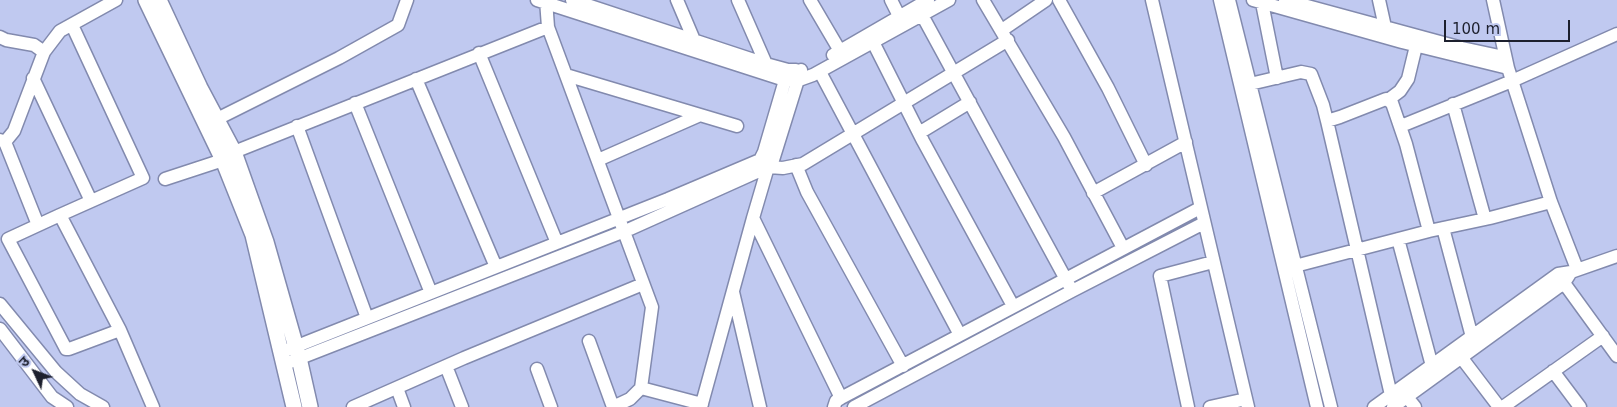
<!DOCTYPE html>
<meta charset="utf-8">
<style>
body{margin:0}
#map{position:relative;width:1617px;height:407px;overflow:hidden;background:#c0c9f0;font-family:"DejaVu Sans","Noto Sans Devanagari",sans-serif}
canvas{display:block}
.north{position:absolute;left:10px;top:347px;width:50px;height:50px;-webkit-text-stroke:4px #c0c9f0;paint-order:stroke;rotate:313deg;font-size:14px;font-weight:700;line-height:20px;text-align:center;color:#1d202e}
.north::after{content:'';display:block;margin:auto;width:18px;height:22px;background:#1d202e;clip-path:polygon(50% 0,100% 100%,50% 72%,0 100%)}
.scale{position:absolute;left:1444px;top:20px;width:126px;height:22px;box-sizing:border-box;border:2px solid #1d202e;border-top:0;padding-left:6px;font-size:15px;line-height:18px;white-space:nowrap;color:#1d202e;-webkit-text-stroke:4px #c0c9f0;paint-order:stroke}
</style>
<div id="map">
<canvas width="1617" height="407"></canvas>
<div class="north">उ</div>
<div class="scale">100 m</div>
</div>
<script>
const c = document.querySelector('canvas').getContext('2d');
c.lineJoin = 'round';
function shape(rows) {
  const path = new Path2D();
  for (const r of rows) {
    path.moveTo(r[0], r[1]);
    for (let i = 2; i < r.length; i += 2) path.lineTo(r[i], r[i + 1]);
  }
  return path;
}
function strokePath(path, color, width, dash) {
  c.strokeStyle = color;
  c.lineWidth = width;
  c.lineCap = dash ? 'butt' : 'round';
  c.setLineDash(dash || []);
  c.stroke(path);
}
const minor = shape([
 [537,0,785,80,799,80,813,75,949,0],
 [546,0,548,27,652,307,641,388,630,399,613,407],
 [572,0,766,64,788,70,796,70],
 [677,0,694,40],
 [738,0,766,64],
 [810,0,840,51],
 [891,0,899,16],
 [983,0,1064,137,1123,248],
 [1059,0,1108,88,1146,165],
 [1152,0,1248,407],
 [1220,0,1317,407],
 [1229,0,1331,407],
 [1253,0,1402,42,1508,68],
 [1285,0,1462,48,1504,57],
 [1379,0,1385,27],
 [1493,0,1508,68,1551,202,1577,269],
 [1262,3,1277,78],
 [922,15,1069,285],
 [72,25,143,178,60,215,120,330,153,407],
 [1002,30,1046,0],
 [0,37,6,40,34,45,44,52],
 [873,42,923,141,1013,306],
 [479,53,557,243],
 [833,55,928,0],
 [820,72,960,335],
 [566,75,737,126],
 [33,78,91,201],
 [416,79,496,267],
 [1250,84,1301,72,1311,74,1323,105,1327,121,1340,117,1386,99,1392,103,1406,144,1429,231],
 [1388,100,1400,91,1408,79,1416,46],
 [355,103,431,293],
 [1453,104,1485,219],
 [217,119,339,58,398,25,407,0],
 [1327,121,1391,395],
 [297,126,367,318],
 [1401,126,1512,81,1617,34],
 [919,133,970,102],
 [0,140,5,142,38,225],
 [5,142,14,131,44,52,60,31,116,0],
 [234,152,548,27],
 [598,160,698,116],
 [766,165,768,167,753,218,841,398],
 [796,165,807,192,903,366],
 [768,167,783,168,803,164,1008,40],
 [165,179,223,160],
 [1093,193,1186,142],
 [60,215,8,239,66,349,69,349,120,330],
 [1443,228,1472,337],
 [1398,239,1432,366],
 [1295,266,1429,231,1490,218,1551,202],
 [1564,283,1617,356],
 [733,292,760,407],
 [0,304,56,372,80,394,103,407],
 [0,329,52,397,67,407],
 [589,341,613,407],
 [287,350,668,199,760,160,764,152,788,70],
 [1461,357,1499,407],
 [285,364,630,229,768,167,773,160,801,70],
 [446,366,462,407],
 [537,369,551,407],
 [1553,371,1580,407],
 [397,388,404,407],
 [641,388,702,404],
 [1407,397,1415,407],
 [353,407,464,358,643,284],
 [701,407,753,218],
 [834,407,836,401,841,398,1200,208],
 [854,407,1072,291,1204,223],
 [1188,407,1160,276,1213,262],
 [1210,407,1246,399],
 [1374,407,1558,274,1571,272,1617,256],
 [1393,407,1564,283,1571,272],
 [1503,407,1603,336]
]);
const major = shape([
 [146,0,223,160,253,235,294,407],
 [159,0,200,88,234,152,266,242,299,358,310,407]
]);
strokePath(minor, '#828aae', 15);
strokePath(major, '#828aae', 18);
strokePath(minor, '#fff', 12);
strokePath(major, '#fff', 15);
</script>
